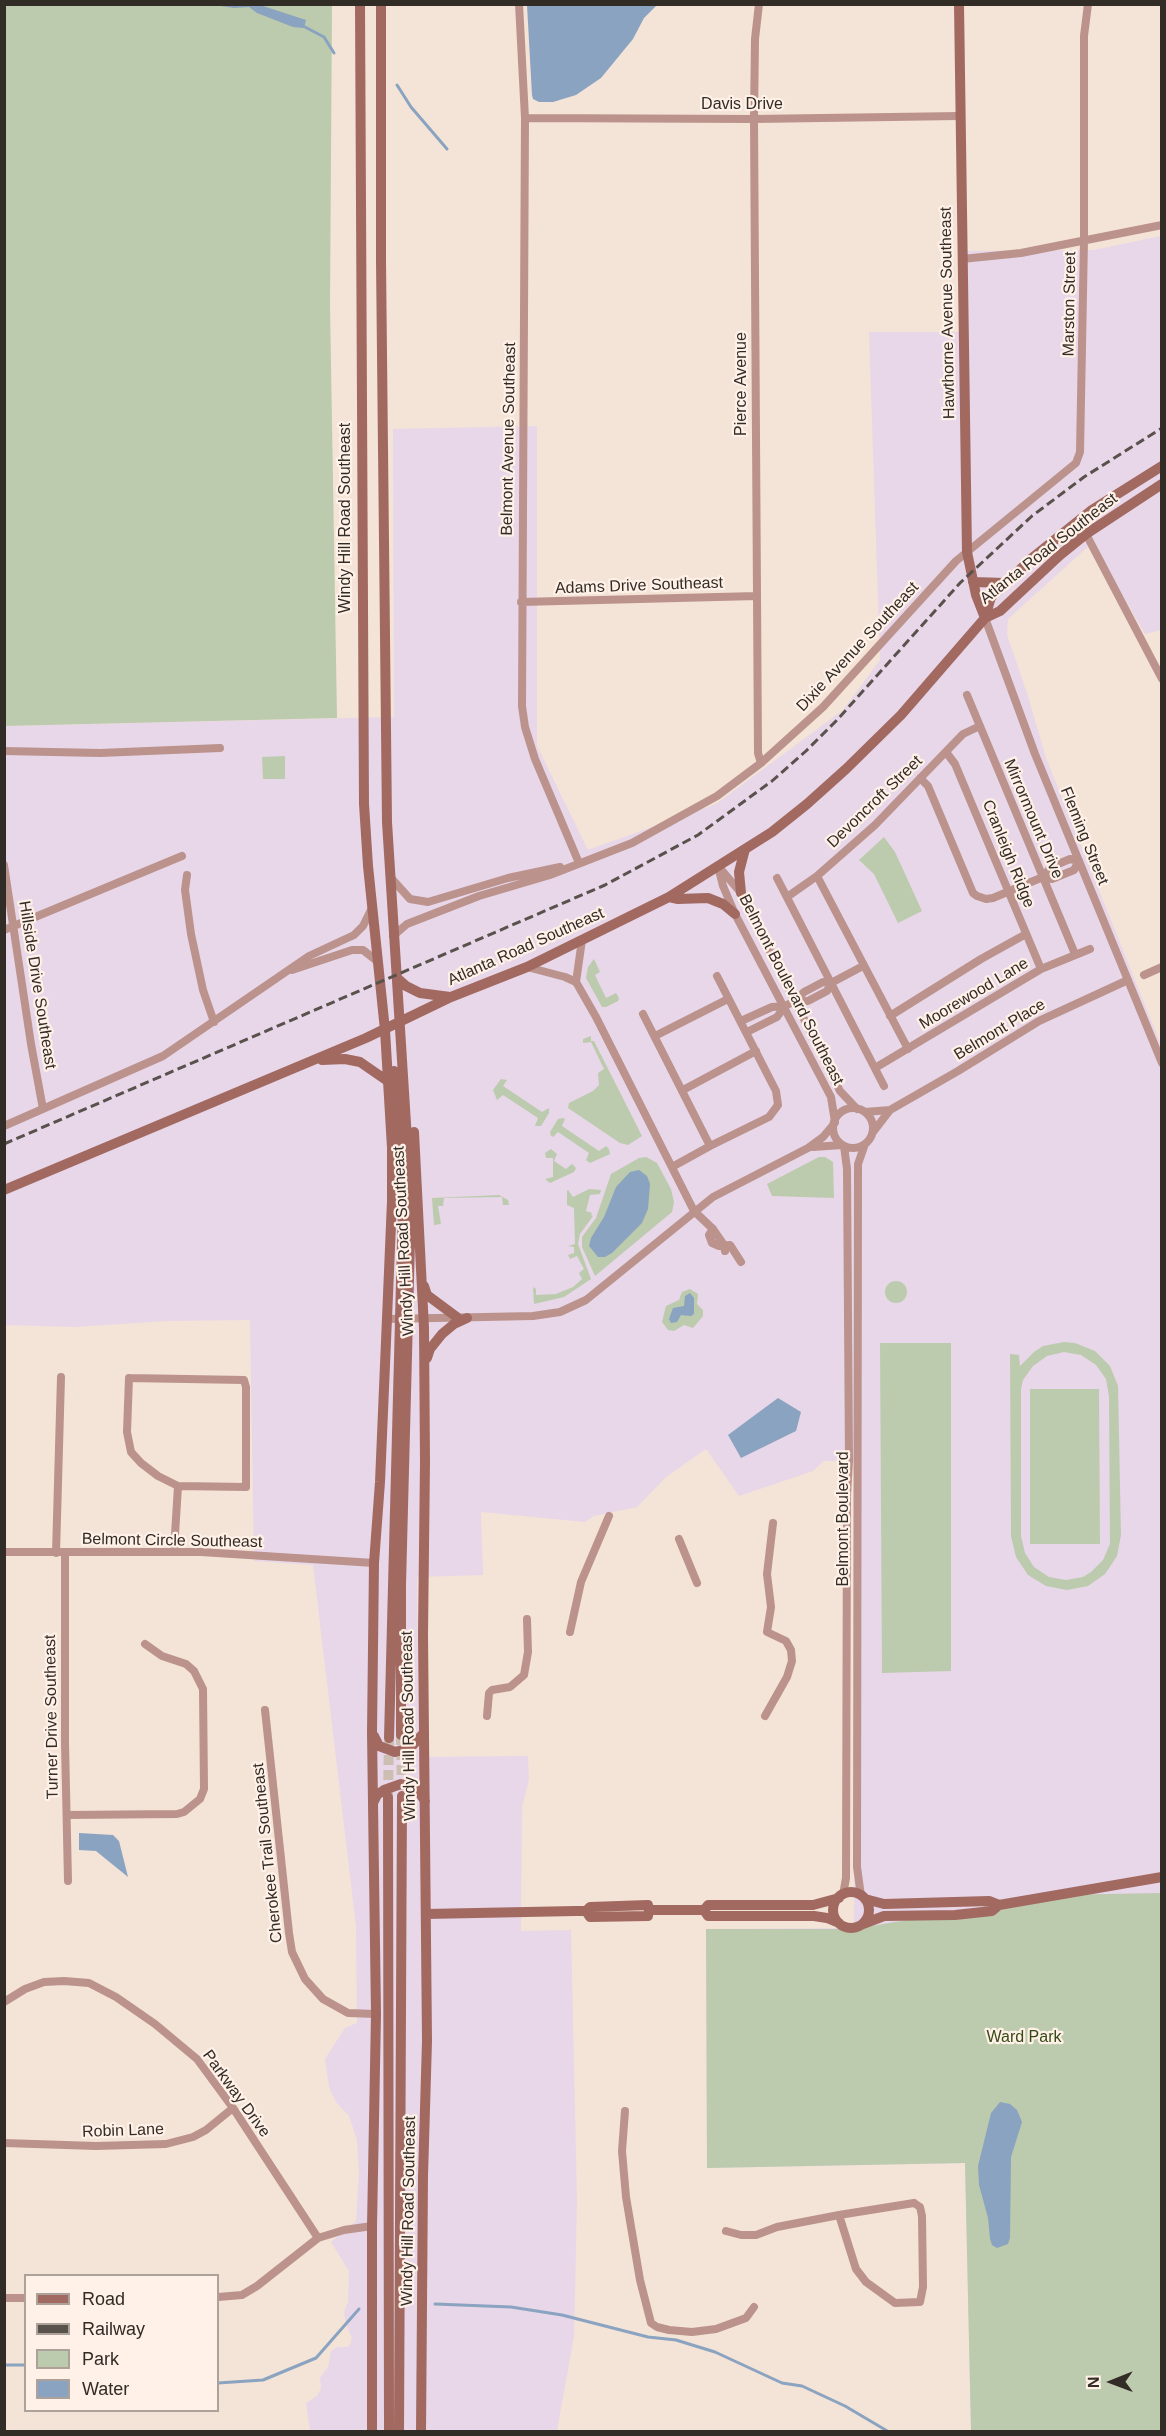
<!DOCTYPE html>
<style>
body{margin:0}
#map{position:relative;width:1166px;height:2436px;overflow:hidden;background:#f4e3d7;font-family:Helvetica,sans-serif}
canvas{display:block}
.frame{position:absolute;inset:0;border:6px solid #322c27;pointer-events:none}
.legend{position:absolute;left:24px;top:2274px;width:195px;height:138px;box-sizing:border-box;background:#fff1e7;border:2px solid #ada29a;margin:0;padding:8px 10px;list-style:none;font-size:18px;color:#322c27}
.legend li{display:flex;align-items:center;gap:12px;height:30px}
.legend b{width:30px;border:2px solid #ada29a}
.north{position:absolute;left:1082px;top:2352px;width:60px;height:60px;-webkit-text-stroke:4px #fff1e7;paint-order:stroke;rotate:269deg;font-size:16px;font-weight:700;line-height:24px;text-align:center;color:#322c27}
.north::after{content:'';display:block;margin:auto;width:21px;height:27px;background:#322c27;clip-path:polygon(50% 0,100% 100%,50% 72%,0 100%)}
</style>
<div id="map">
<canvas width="1166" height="2436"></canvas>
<div class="frame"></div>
<ul class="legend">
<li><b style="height:8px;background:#a26961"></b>Road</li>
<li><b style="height:8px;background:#59514b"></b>Railway</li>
<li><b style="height:16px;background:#bccbad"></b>Park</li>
<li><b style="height:16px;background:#8aa3c0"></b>Water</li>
</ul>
<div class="north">N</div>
</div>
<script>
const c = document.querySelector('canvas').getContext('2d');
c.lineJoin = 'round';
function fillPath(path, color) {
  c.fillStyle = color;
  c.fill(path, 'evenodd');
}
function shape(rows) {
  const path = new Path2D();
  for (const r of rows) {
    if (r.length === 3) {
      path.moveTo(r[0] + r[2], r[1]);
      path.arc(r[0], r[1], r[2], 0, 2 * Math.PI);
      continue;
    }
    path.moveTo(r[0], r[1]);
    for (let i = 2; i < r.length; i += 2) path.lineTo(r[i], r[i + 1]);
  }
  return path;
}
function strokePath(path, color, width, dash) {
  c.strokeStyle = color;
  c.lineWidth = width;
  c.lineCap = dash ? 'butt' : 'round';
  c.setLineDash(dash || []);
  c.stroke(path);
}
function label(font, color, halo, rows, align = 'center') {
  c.font = font + ' Helvetica,sans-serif';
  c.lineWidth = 4.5;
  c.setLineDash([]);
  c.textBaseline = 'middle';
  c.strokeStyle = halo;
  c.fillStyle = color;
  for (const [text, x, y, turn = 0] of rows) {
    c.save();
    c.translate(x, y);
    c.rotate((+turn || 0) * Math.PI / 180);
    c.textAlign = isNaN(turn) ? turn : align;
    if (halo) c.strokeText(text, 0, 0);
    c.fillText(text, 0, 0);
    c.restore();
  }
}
fillPath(shape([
 [1161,236,1161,630,1145,634,1092,543,1008,619,1007,635,1028,696,1046,758,1161,1045,1161,2431,971,2431,965,2163,707,2168,706,1929,854,1928,855,1461,824,1461,813,1471,739,1496,706,1449,666,1477,637,1507,594,1516,585,1522,481,1512,483,1575,417,1577,419,1757,528,1756,529,1780,522,1806,521,1931,571,1930,577,2202,574,2336,557,2431,310,2431,306,2403,317,2396,321,2388,320,2378,328,2367,331,2351,338,2347,349,2347,352,2338,346,2324,344,2312,348,2302,349,2271,331,2242,356,2221,359,2173,357,2140,349,2116,336,2102,329,2087,325,2059,345,2028,357,2023,356,1926,313,1565,254,1561,250,1320,168,1321,75,1327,5,1325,5,726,394,717,393,429,537,426,537,746,588,850,716,804,843,710,880,660,869,332,964,332,965,251,1094,250]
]), '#e7d7e9');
fillPath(shape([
 [5,5,332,5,330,305,337,718,5,726],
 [285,756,285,779,263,779,262,757],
 [884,837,895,852,922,911,898,923,874,874,859,860],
 [594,959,600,972,595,975,606,998,616,993,619,998,618,1001,606,1007,602,1007,586,978,588,967],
 [591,1036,591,1041,594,1041,642,1136,628,1145,620,1143,568,1108,569,1103,593,1091,599,1085,598,1073,604,1069,591,1042,583,1043,583,1039],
 [501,1079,507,1080,503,1086,542,1112,549,1108,549,1113,541,1126,535,1126,538,1118,503,1095,497,1100,493,1090],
 [563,1118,565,1119,562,1126,599,1151,606,1146,609,1149,610,1154,590,1163,586,1160,589,1153,558,1132,553,1137,551,1136,550,1132,558,1119],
 [551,1149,557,1154,554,1161,566,1169,572,1164,576,1168,574,1172,550,1183,545,1179,553,1177,553,1158,546,1158,545,1153],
 [646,1157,657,1163,671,1189,674,1202,672,1212,595,1276,582,1247,582,1237,596,1218,611,1174,639,1158],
 [819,1157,825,1157,833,1162,834,1198,772,1196,767,1184],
 [589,1189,601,1190,600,1194,590,1195,586,1211,592,1213,591,1215,593,1216,580,1234,578,1244,591,1279,564,1297,534,1304,533,1287,536,1289,536,1295,556,1294,573,1287,582,1279,579,1273,584,1269,577,1256,570,1259,568,1255,574,1253,574,1247,568,1246,575,1244,574,1208,567,1205,567,1191,568,1190,573,1197],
 [499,1195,508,1200,509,1205,503,1205,502,1197,444,1198,443,1206,438,1206,441,1224,434,1225,432,1198],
 [896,1292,11],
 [690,1289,698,1294,697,1304,703,1310,703,1316,693,1328,684,1325,674,1331,668,1330,662,1322,666,1306,679,1300,682,1292],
 [1064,1342,1075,1343,1095,1351,1110,1366,1118,1386,1121,1535,1117,1556,1105,1574,1088,1586,1067,1590,1046,1586,1028,1575,1016,1557,1011,1536,1010,1354,1019,1355,1020,1366,1034,1352,1043,1346],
 [1064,1352,1081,1355,1096,1365,1106,1379,1109,1396,1110,1544,1103,1560,1091,1572,1083,1577,1066,1580,1049,1577,1034,1567,1025,1553,1021,1536,1021,1389,1023,1380,1033,1366,1047,1356],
 [880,1343,951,1343,951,1671,882,1673],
 [1030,1389,1099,1389,1100,1544,1030,1544],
 [1161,1893,1161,2431,971,2431,965,2163,707,2168,706,1929,854,1929,1052,1895]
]), '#bccbad');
fillPath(shape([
 [214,5,260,5,306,20,304,28,293,27,257,13,249,7,234,8],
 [527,5,527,4,657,5,644,18,633,39,601,78,576,95,553,102,539,102,533,99,532,95],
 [639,1170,647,1176,650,1184,648,1209,642,1223,612,1253,605,1257,598,1257,589,1246,591,1238,604,1217,616,1187,630,1172],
 [690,1293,694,1298,694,1314,691,1316,681,1315,677,1322,671,1323,669,1319,673,1308,684,1306,685,1296],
 [778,1398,801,1412,796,1431,741,1458,728,1435],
 [79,1833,113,1835,119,1841,128,1877,96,1851,79,1850],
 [1000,2102,1010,2104,1017,2110,1022,2122,1011,2157,1010,2238,1008,2244,997,2248,992,2245,990,2239,988,2218,979,2185,978,2166,991,2113]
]), '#8aa3c0');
strokePath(shape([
 [305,27,324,37,334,53],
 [397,85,411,107,447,149],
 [435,2304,511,2307,562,2315,648,2337,676,2340,715,2352,782,2383,802,2386,845,2406,889,2432],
 [4,2365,26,2365],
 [218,2383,263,2380,316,2358,359,2309]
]), '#8aa3c0', 3);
strokePath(shape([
 [401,1735,402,1796],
 [388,1795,389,1738]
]), '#cdbeb4', 10, [10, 5]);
strokePath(shape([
 [519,4,525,118,522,706,525,727,535,759,579,863],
 [759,4,755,39,754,119,758,753,761,763],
 [525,118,754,119,959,116],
 [962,259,1021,253,1162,225],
 [1086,534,1162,679],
 [521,602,757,596],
 [985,618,1035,754,1162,1063],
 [967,695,1075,954],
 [4,751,100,753,220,748],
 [946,752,955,764,1041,969],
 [920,778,928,786,973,893,977,896,986,899,993,898,1043,877,1051,867,1070,859,1079,861,1074,870,1052,879,1043,877],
 [4,865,31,1044,43,1109],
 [718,866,723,886,735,914,831,1097,835,1122],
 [719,867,741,893,840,1091,857,1109],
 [187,875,185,890,191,934,203,990,214,1022],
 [817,876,908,1049],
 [777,878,884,1086],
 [392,879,410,899,428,902,508,878,560,867],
 [787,897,817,876,875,825,963,734,980,726],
 [4,930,182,856],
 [393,936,407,924,479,896,550,875,632,843,717,796,761,763,823,707,956,561,1076,463,1080,452,1084,240,1084,36,1088,4],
 [582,940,576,982,596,1017,694,1211,713,1229,724,1245,725,1251],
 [527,967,565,977,576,982],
 [292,970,352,950,363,950,377,961],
 [1144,975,1162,967],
 [795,1001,808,1001,827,991,831,983,863,966],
 [643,1014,710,1146,769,1117,778,1105,776,1091,717,976],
 [890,1016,981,959,1026,934],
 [741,1021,772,1007,785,1006,795,1001,804,992,823,982,831,983],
 [747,1032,777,1017,785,1006],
 [655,1036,728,999],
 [875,1068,1041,969,1090,949],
 [683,1090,756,1051],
 [853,1128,20],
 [865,1112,890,1110,958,1071,1039,1021,1128,980],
 [4,1126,163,1056,309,956,354,935,363,926,372,908],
 [873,1132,890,1110],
 [813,1147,842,1145],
 [672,1167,710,1146],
 [713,1229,709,1235,712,1243,719,1246,730,1245,741,1262],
 [387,1319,533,1316,560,1312,586,1300,713,1197,808,1148,823,1137,834,1124],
 [129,1378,244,1380,246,1387,246,1487,178,1486,158,1476,141,1463,131,1452,127,1432,129,1378],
 [679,1539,697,1583],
 [174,1551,178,1486],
 [4,1552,201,1552,374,1563],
 [65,1552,65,1743,68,1881],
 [56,1553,61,1377],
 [570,1632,581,1582,609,1516],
 [265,1710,289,1933,292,1952,305,1979,323,1999,348,2013,376,2014],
 [487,1716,489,1693,492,1690,510,1687,524,1675,528,1652,527,1619],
 [765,1716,787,1677,792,1661,791,1650,786,1641,767,1632,771,1607,767,1574,773,1523],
 [67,1815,177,1814,184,1812,200,1799,204,1789,203,1689,194,1671,186,1664,162,1656,145,1644],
 [843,1895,846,1878,847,1495,849,1461,847,1169,844,1146],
 [861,1896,857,1867,858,1164,865,1144],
 [4,2002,25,1989,44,1982,64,1981,89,1983,116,1997,155,2024,197,2059,233,2108,318,2238],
 [625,2111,622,2151,626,2197,640,2280,651,2323,657,2327,669,2330,692,2332,716,2329,746,2318,754,2307],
 [4,2143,96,2146,166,2144,193,2137,206,2130,233,2108],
 [914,2203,920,2207,922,2216,923,2287,920,2302,895,2303,866,2282,856,2269,839,2215,914,2203],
 [726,2231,741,2235,756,2235,777,2227,839,2215],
 [218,2297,242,2295,257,2286,318,2238,344,2230,372,2226],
 [4,2298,26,2298]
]), '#bb928c', 8);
strokePath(shape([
 [360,4,364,804,368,866,385,1030,392,1148,392,1201,380,1482,374,1563,372,1733,376,2014,372,2226,372,2432],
 [381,4,381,261,387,822,411,1203,401,1584,401,1735],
 [959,4,967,552,976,595,985,618],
 [973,582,1005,583],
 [985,618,991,597,1031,559,1092,510,1162,466],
 [741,893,739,872,745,849],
 [669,897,678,899,708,898,723,904,735,914],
 [397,978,406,986,420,993,450,997],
 [322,1060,345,1059,360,1062,389,1082],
 [414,1132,424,1328,425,1462,423,1634,427,2041,423,2176,421,2432],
 [4,1190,366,1038,451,997,527,967,669,897,772,832,807,804,846,769,901,715,985,618,1000,611,1060,555,1086,534,1162,484],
 [424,1286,427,1295,458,1318],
 [427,1358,430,1349,442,1334,454,1324,467,1318],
 [374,1736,379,1746,395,1752,410,1748,424,1733],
 [389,1738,403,1206,394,1071],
 [388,1797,389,2432],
 [373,1803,377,1795,384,1790,401,1784,416,1788,425,1801],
 [851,1910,18],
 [865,1899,884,1904,989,1901,999,1905,1162,1877],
 [704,1910,708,1916,814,1916,827,1918,839,1923],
 [586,1911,590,1907,648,1905,649,1910,704,1910,708,1905,813,1905,839,1898],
 [426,1914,576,1911,586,1911,590,1917,648,1916,649,1910],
 [863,1924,884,1916,955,1915,992,1911,999,1905],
 [399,2432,402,1796]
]), '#a26961', 10);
strokePath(shape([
 [4,1144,605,885,698,835,772,781,806,751,837,720,960,583,1032,516,1084,477,1162,428]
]), '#59514b', 3, [9, 4.5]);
label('16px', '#322c27', '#fff1e7', [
 ["Davis Drive",742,105],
 ["Marston Street",1070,304,-89],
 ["Hawthorne Avenue Southeast",948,313,-91],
 ["Pierce Avenue",742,384,-90],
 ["Belmont Avenue Southeast",509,439,-89],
 ["Windy Hill Road Southeast",346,518,-90],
 ["Atlanta Road Southeast",1049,549,-38],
 ["Adams Drive Southeast",639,586,-2],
 ["Dixie Avenue Southeast",858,647,-47],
 ["Devoncroft Street",875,802,-44],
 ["Mirrormount Drive",1033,819,67],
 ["Fleming Street",1084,836,68],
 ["Cranleigh Ridge",1008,854,68],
 ["Atlanta Road Southeast",526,947,-24],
 ["Hillside Drive Southeast",37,985,81],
 ["Belmont Boulevard Southeast",791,990,63],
 ["Moorewood Lane",974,994,-31],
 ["Belmont Place",1000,1030,-31],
 ["Windy Hill Road Southeast",404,1241,-93],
 ["Belmont Boulevard",844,1519,-90],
 ["Belmont Circle Southeast",172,1541,1],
 ["Turner Drive Southeast",52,1717,-91],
 ["Windy Hill Road Southeast",409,1726,-91],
 ["Cherokee Trail Southeast",268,1853,-96],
 ["Parkway Drive",236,2094,54],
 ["Robin Lane",123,2131,-2],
 ["Windy Hill Road Southeast",409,2211,-89]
]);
label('16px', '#354a16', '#fff1e7', [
 ["Ward Park",1024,2038]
]);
</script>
